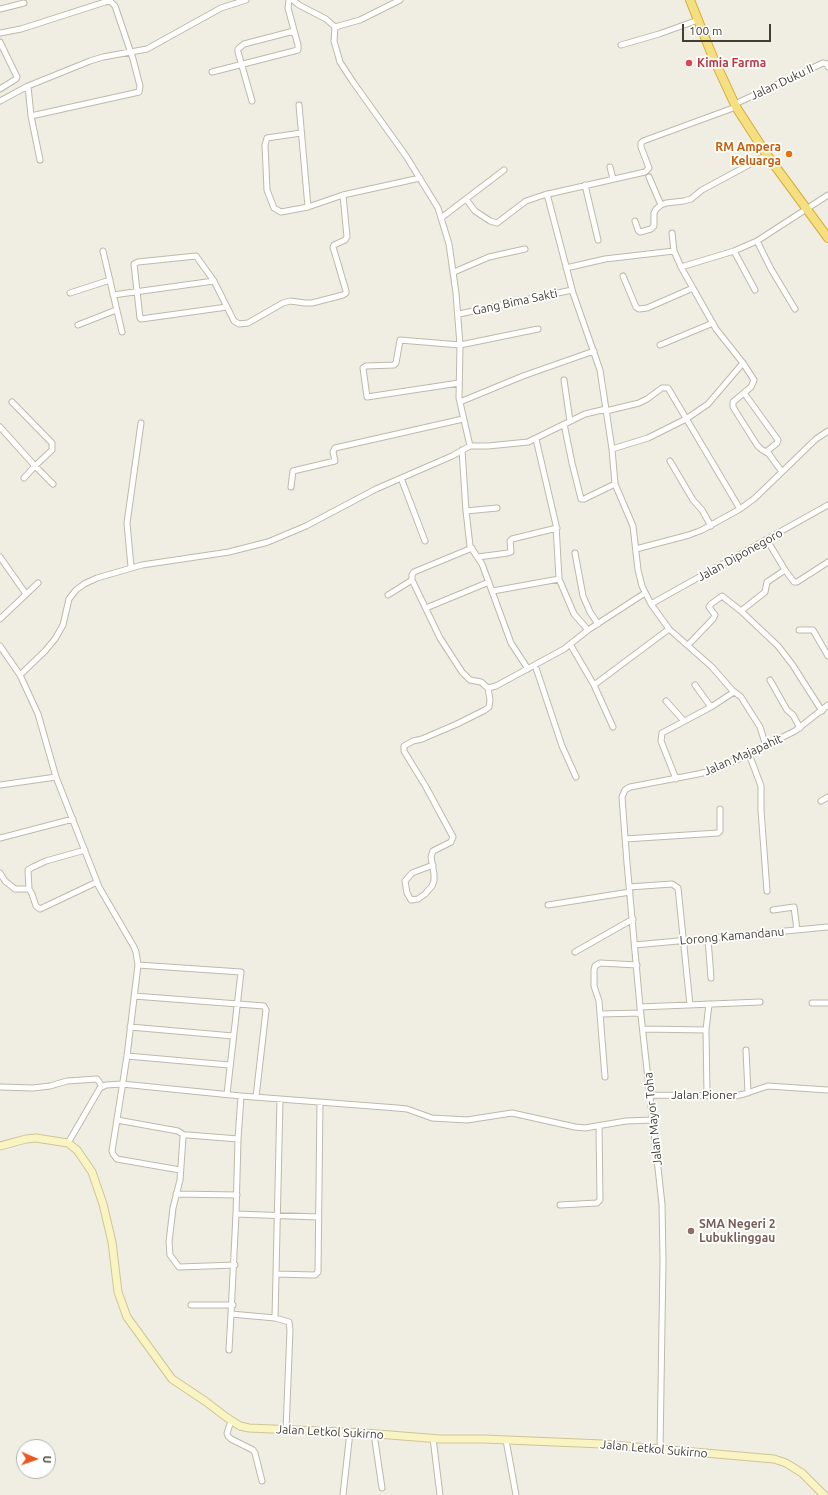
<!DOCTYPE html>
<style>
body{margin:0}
#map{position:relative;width:828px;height:1495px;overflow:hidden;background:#f0eee3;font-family:Ubuntu,sans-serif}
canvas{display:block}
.north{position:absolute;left:16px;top:1439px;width:40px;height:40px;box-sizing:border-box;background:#fff;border:1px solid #b3b2ae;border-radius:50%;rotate:92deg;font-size:11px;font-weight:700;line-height:16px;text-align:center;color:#413e34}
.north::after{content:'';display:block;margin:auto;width:14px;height:18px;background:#eb571f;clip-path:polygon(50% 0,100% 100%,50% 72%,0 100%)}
.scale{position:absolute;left:682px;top:24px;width:89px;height:18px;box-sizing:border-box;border:2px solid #413e34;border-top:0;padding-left:5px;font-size:12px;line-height:14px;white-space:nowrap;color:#413e34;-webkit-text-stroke:3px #fff;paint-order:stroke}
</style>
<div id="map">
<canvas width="828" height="1495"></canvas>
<div class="north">U</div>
<div class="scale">100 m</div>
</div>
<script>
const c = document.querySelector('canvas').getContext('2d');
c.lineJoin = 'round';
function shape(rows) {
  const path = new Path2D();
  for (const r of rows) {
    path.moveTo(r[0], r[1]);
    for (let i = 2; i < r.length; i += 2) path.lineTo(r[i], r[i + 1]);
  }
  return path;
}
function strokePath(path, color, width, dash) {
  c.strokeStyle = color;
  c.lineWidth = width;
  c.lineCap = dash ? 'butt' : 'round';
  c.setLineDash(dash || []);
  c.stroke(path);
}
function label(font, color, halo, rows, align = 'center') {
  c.font = font + ' Ubuntu,sans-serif';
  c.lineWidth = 3.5;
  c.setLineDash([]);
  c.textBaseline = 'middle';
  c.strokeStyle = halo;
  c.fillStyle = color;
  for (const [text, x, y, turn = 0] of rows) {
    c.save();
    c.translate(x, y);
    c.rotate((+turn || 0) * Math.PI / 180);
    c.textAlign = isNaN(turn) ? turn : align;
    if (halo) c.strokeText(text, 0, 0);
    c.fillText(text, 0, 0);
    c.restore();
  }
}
const minor = shape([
 [293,0,299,5,326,19,335,27,334,41,340,62,353,82,406,156,438,208,449,244,456,293,460,345,459,398,470,446],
 [0,9,24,3],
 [335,27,360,20,400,0],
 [0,33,21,29,105,2,110,1,115,6,133,59,140,86,139,92,31,116],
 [0,42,17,77,16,79,0,89],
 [621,45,659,34,698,20],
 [212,72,298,50,298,45,288,8,289,0],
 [28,86,31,116,40,160],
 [0,101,28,86,90,61,103,57,147,49,221,8,246,0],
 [252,101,238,52,238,49,244,44,294,31],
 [735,104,823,63,827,64,828,67],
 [299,105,308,207,343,195],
 [301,133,267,138,265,145,267,190,274,208,281,212,308,207],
 [610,167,613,179],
 [649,177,661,205],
 [585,185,598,240],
 [547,194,573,293,600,370,612,449,615,484,633,526,638,570,642,586,651,604,669,629,712,667,732,690,741,697,760,727,766,746],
 [466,199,475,211,490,221,497,223,526,201,544,195,645,172,649,168,641,147,641,143,643,141,736,107],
 [441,218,504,170],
 [635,221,638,230,640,232,651,229,654,226,654,213,656,209,661,205,666,203,684,201,691,199,702,190,767,155],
 [672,233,674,251,681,267,716,329,743,363,754,380,751,387,733,402,733,407,757,445,761,449,769,454,782,472],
 [757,241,771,269,795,309],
 [103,251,122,332],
 [734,251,755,290],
 [681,267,734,251,757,241,828,195],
 [566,268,605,259,674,251],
 [454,272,489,257,525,249],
 [623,276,636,307,639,309,647,308,693,288],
 [70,293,110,280],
 [113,295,214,281],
 [227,307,141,319,140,318,134,264,138,262,196,256,214,281,234,321,239,324,248,323,283,303,290,301,305,303,312,303,343,295,346,293,346,291,333,247,334,245,345,240,347,237,343,195,420,178],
 [459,314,572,290],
 [78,325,116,310],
 [660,345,713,323],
 [564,380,570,421],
 [459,383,367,397,363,368,366,366,394,365,396,363,400,340,460,345,538,329],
 [744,393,778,440,777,443,766,452],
 [460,402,523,376,594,351],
 [606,411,639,403,647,399,662,388,668,388,740,509],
 [564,424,572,463,581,499,584,499,615,484],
 [0,427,35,466,52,450,52,443,12,402],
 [536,439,556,525,559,579,574,614,588,630],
 [612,449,648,438,686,419,708,404,743,363],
 [462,450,466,511,470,546,482,564,511,643,528,669],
 [670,461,693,500,702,510,711,526],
 [24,478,35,466,53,484],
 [401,478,425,541],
 [291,487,293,471,335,461,333,452,335,448,463,419],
 [466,511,497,508],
 [767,540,785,570,794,582,797,582,828,562],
 [636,549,689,535,702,530,740,509,755,498,816,439,828,431],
 [575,553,583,596,590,612,598,624],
 [0,557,26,594],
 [478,557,508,553,511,552,510,541,512,539,557,528],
 [131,567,127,523,141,423],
 [493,591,559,579],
 [388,595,412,580],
 [651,604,828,505],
 [426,608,489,582],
 [741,611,765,592,767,582,785,570],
 [0,619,38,583],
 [799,630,813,630,828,656],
 [570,644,594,685,669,629],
 [688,645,713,619,715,615,709,607,711,604,722,596,741,611,778,646,792,664,822,711],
 [0,646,20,675],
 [535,665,562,746,576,777],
 [770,680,787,710,793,715,800,728],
 [594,685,613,727],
 [695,685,711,707],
 [488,688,496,686,564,649,588,630,645,593],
 [666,701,684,721],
 [749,754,761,786,761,810,767,891],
 [676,779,661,741,662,733,711,707,734,692],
 [0,785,56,777],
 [821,801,828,797],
 [0,838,73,819],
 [625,839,718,833,720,831,720,809],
 [85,850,46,861,33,867,28,870,29,889,32,894,36,906,40,909,97,882],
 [433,865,412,873,405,881,407,893,411,900,418,899,425,894,432,886,434,881,434,874,431,857,433,851,451,842,453,837,426,787,407,756,404,751,404,746,413,741,422,739,457,724,485,710,489,707,490,700,488,688,481,682,470,680,462,672,440,638,412,580,412,575,414,572,472,548],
 [0,873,5,881,15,889,29,889],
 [629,887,672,884,678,888,690,1005],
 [548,905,630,892],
 [773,910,794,907,797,930],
 [708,939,711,978],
 [635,945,828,927],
 [575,952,633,919],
 [138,965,241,972,227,1094],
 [134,996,264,1006,266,1010,256,1097],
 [812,1003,828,1003],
 [640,1007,760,1002],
 [600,1014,641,1013],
 [130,1027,233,1036],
 [643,1029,706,1030],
 [746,1050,748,1093],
 [127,1056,229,1065],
 [605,1077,599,1001,594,986,594,970,595,966,600,963,637,965],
 [0,1087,33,1088,50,1086,67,1081,97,1079,102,1086],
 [651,1095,735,1096,744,1094,768,1086,828,1090],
 [707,1095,706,1030,709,1004],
 [241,1096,238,1139,236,1214,231,1314,275,1318,289,1322,290,1330,286,1430],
 [117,1120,178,1131,184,1135],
 [68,1143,100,1088,106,1085,122,1084,241,1096,397,1108,407,1109,432,1118,467,1120,512,1113,575,1127,585,1128,626,1121,653,1120],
 [180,1170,117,1159,113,1154,112,1151,127,1056,138,965,136,952,134,947,99,887,56,777,38,714,20,675,45,651,55,639,63,625,69,599,76,590,84,584,97,578,142,565,229,552,268,542,306,526,376,489,452,456,470,446,488,446,528,442,585,414,606,409],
 [176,1194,237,1195],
 [560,1205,597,1203,600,1200,599,1126],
 [236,1214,318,1217],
 [235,1265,179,1267,170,1255,169,1242,173,1208,180,1180,183,1137,184,1135,188,1135,238,1139],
 [276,1274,315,1275,318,1272,320,1102],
 [191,1305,233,1305],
 [275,1318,280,1099],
 [229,1350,231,1314],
 [231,1421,227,1433,228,1436,231,1439,253,1450,255,1453,262,1481],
 [374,1434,382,1488],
 [433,1438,440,1495],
 [506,1440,516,1495],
 [660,1450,663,1261,662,1204,640,1007,627,863,622,797,625,790,630,787,693,775,712,771,734,761,795,731,828,705],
 [343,1495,350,1432]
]);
const secondary = shape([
 [0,1146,26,1139,36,1138,68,1143,77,1150,92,1172,103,1204,112,1242,118,1292,127,1317,172,1379,205,1401,226,1417,240,1426,249,1428,365,1433,440,1439,484,1439,602,1444,774,1459,786,1463,802,1473,824,1495]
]);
const trunk = shape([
 [690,0,712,55,736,107,767,155,828,238]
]);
strokePath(minor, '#beb9a9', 7);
strokePath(secondary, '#cdc595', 9);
strokePath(trunk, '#d2ad3b', 10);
strokePath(minor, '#fff', 5);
strokePath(secondary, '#faf4c3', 7);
strokePath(trunk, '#f6df80', 8);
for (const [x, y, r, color] of [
 [689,63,4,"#e0444e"],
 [789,154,4,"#e8710a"],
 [691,1231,4,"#8d6e63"]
]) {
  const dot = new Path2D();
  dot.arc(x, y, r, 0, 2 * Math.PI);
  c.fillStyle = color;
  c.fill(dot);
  strokePath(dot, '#fff', 1.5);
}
label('bold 12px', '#be3a42', '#fff', [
 ["Kimia Farma",697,63]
], 'left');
label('12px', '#413e34', '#fff', [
 ["Jalan Duku II",782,82,-25],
 ["Gang Bima Sakti",515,302,-12],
 ["Jalan Diponegoro",740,555,-29],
 ["Jalan Majapahit",743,755,-24],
 ["Lorong Kamandanu",732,936,-5],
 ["Jalan Pioner",704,1095],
 ["Jalan Mayor Toha",653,1119,-96],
 ["Jalan Letkol Sukirno",330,1432,3],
 ["Jalan Letkol Sukirno",654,1449,5]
]);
label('bold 12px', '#c56008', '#fff', [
 ["RM Ampera",781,147],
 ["Keluarga",781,161]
], 'right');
label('bold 12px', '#785e54', '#fff', [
 ["SMA Negeri 2",699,1224],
 ["Lubuklinggau",699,1238]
], 'left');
</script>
